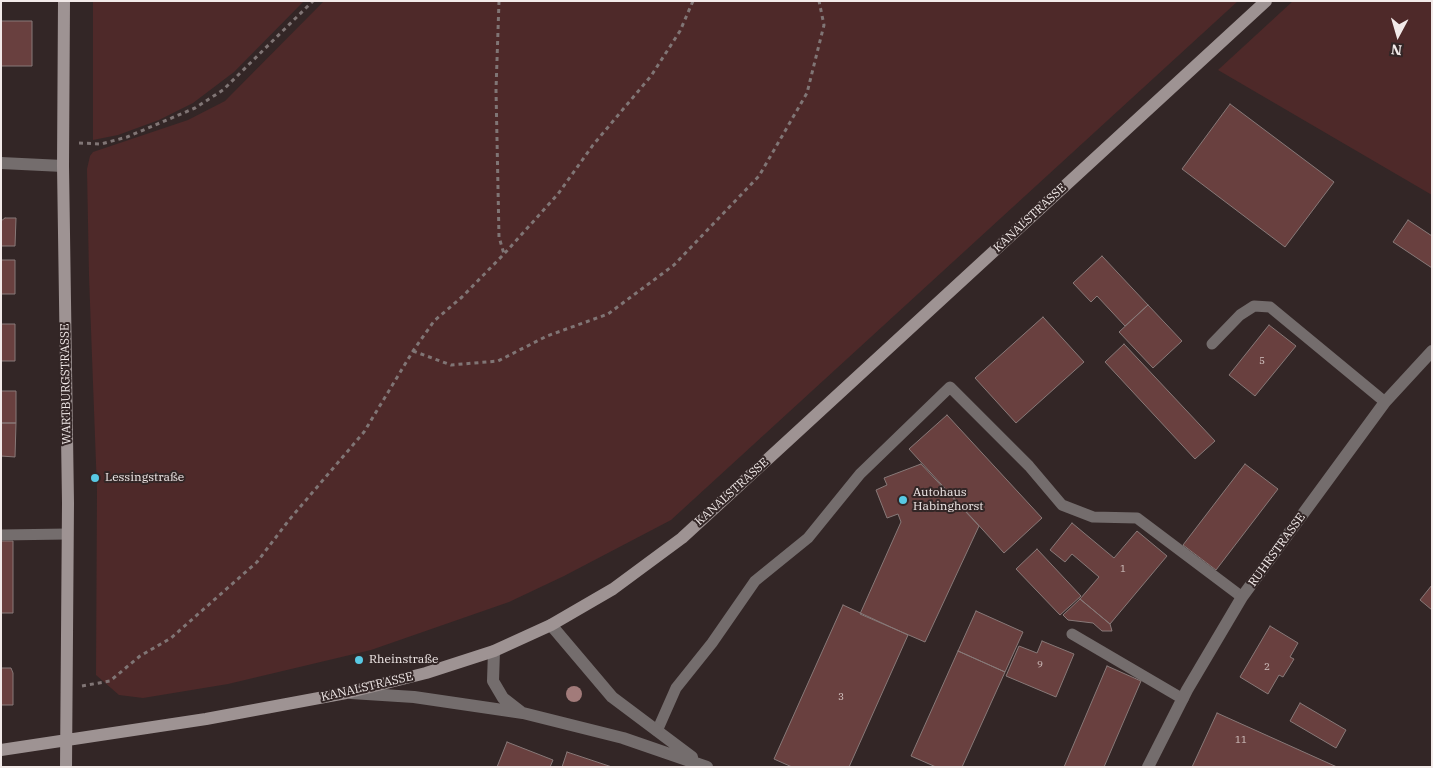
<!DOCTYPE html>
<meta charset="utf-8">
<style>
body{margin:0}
#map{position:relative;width:1433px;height:768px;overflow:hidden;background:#332626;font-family:"IBM Plex Serif",serif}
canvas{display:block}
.frame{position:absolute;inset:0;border:2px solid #f2eae9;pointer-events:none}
.north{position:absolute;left:1373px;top:10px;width:50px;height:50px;-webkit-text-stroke:4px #332626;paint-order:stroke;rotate:186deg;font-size:14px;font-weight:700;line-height:20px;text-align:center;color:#f2eae9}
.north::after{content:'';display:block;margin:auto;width:18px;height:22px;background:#f2eae9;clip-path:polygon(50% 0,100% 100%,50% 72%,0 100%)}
</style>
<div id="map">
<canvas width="1433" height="768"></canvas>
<div class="frame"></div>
<div class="north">N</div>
</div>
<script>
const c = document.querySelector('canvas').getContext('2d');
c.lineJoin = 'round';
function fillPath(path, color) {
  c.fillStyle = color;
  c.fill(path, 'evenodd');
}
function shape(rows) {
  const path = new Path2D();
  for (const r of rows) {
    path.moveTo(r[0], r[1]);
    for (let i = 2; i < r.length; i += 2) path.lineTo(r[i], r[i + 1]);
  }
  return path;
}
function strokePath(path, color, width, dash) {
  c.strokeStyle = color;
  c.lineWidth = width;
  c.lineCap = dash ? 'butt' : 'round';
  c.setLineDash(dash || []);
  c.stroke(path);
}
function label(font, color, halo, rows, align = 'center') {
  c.font = font + ' "IBM Plex Serif",serif';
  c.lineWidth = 4;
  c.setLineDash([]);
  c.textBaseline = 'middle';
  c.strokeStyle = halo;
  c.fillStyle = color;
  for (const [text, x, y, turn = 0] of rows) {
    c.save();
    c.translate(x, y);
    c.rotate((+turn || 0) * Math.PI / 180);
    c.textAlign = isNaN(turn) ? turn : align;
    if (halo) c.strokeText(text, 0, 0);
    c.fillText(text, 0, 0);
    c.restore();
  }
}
fillPath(shape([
 [93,1,304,1,234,72,193,103,159,120,118,135,93,140],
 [324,1,1238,1,671,520,564,576,509,602,371,650,228,684,143,698,119,695,96,675,97,490,89,276,87,169,90,156,93,152,188,120,225,101],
 [1293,1,1432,1,1432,195,1218,70]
]), '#4e2929');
const building = shape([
 [1,21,32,21,32,66,1,66,1,21],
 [1230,104,1334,182,1285,247,1182,169,1230,104],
 [5,218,16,218,15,246,1,246,1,221,5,218],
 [1408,220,1432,236,1432,268,1393,242,1408,220],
 [1102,256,1148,305,1125,326,1097,296,1091,302,1073,283,1102,256],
 [1,260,15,260,15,294,1,294,1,260],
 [1148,305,1182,341,1153,368,1119,332,1148,305],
 [1043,317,1084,362,1016,423,975,378,1043,317],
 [1,324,15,324,15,361,1,361,1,324],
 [1269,325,1296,346,1255,396,1229,375,1269,325],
 [1124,344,1215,441,1195,459,1105,362,1124,344],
 [1,391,16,391,16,423,1,423,1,391],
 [947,415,1042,518,1004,553,909,449,947,415],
 [1,423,16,423,15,457,1,456,1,423],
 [921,464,979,526,925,642,860,614,901,522,898,514,887,518,876,490,887,485,884,478,921,464],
 [1245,464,1278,489,1216,570,1183,545,1245,464],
 [1072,523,1114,558,1137,531,1167,556,1110,624,1080,599,1099,577,1072,554,1065,562,1050,550,1072,523],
 [1,541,13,541,13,613,1,613,1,541],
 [1037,549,1081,596,1060,615,1016,569,1037,549],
 [1432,585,1432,610,1420,600,1432,585],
 [1080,599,1110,624,1112,631,1102,631,1093,623,1068,620,1063,615,1080,599],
 [843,605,908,635,849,767,792,767,774,759,843,605],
 [976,611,1023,632,1005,672,958,651,976,611],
 [1270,626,1298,643,1290,657,1294,659,1283,677,1279,675,1268,694,1240,677,1270,626],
 [1042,641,1074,654,1056,697,1006,676,1019,646,1037,653,1042,641],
 [958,651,1005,672,962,767,936,767,911,756,958,651],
 [1107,666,1141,681,1104,767,1064,767,1107,666],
 [1,668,11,668,13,673,13,705,1,705,1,668],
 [1300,703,1346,730,1336,748,1290,721,1300,703],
 [1217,713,1337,767,1192,767,1217,713],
 [507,742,553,760,550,767,497,767,507,742],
 [567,752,612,767,562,767,567,752]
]);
fillPath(building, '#69403f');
strokePath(building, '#887978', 1);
strokePath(shape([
 [499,1,496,90,499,237,504,254],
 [79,143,101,144,127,137,195,108,223,90,313,1],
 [413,351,451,365,498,361,547,336,608,314,674,265,759,176,807,93,824,25,819,1],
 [82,686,110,681,140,656,171,638,257,562,289,520,364,432,413,351,434,321,462,297,504,254,558,194,593,145,651,76,680,31,693,1]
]), '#807575', 3, [4, 4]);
strokePath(shape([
 [1212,344,1240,315,1254,306,1270,307,1385,402],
 [1,535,67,534],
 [1072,634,1183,699],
 [657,731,676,688,712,643,755,581,808,538,860,474,950,387,1029,466,1062,505,1093,517,1137,518,1242,597]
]), '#746d6d', 11);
strokePath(shape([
 [1,163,63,166],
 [551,625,612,697,692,757],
 [494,651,493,681,503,698,521,712],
 [351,693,414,697,523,713,623,738,707,767],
 [1148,767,1187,690,1242,597,1385,402,1432,351]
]), '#746d6d', 12);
strokePath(shape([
 [64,1,63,166,68,503,66,767],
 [1,750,206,719,346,693,426,673,494,651,551,625,613,589,682,538,1266,1]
]), '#9e9393', 12);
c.fillStyle = '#a27b7a';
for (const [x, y] of [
 [574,694]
]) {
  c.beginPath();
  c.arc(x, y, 8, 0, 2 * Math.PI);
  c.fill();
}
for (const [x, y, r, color] of [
 [95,478,5,"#58c9e4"],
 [903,500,5,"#58c9e4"],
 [359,660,5,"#58c9e4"]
]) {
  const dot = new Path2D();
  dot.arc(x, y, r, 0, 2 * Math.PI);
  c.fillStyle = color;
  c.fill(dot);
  strokePath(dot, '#332626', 2);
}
label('10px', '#d0c0be', null, [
 ["5",1262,361],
 ["1",1123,569],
 ["9",1040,665],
 ["2",1267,667],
 ["3",841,697],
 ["11",1241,740]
]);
label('12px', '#f2eae9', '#332626', [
 ["KANALSTRASSE",1030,218,-43],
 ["WARTBURGSTRASSE",66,384,-91],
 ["KANALSTRASSE",732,492,-42],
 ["RUHRSTRASSE",1277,550,-54],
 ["KANALSTRASSE",367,687,-13]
]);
label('12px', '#f2eae9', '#332626', [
 ["Lessingstraße",105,478],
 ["Autohaus",913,493],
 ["Habinghorst",913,507],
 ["Rheinstraße",369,660]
], 'left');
</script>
